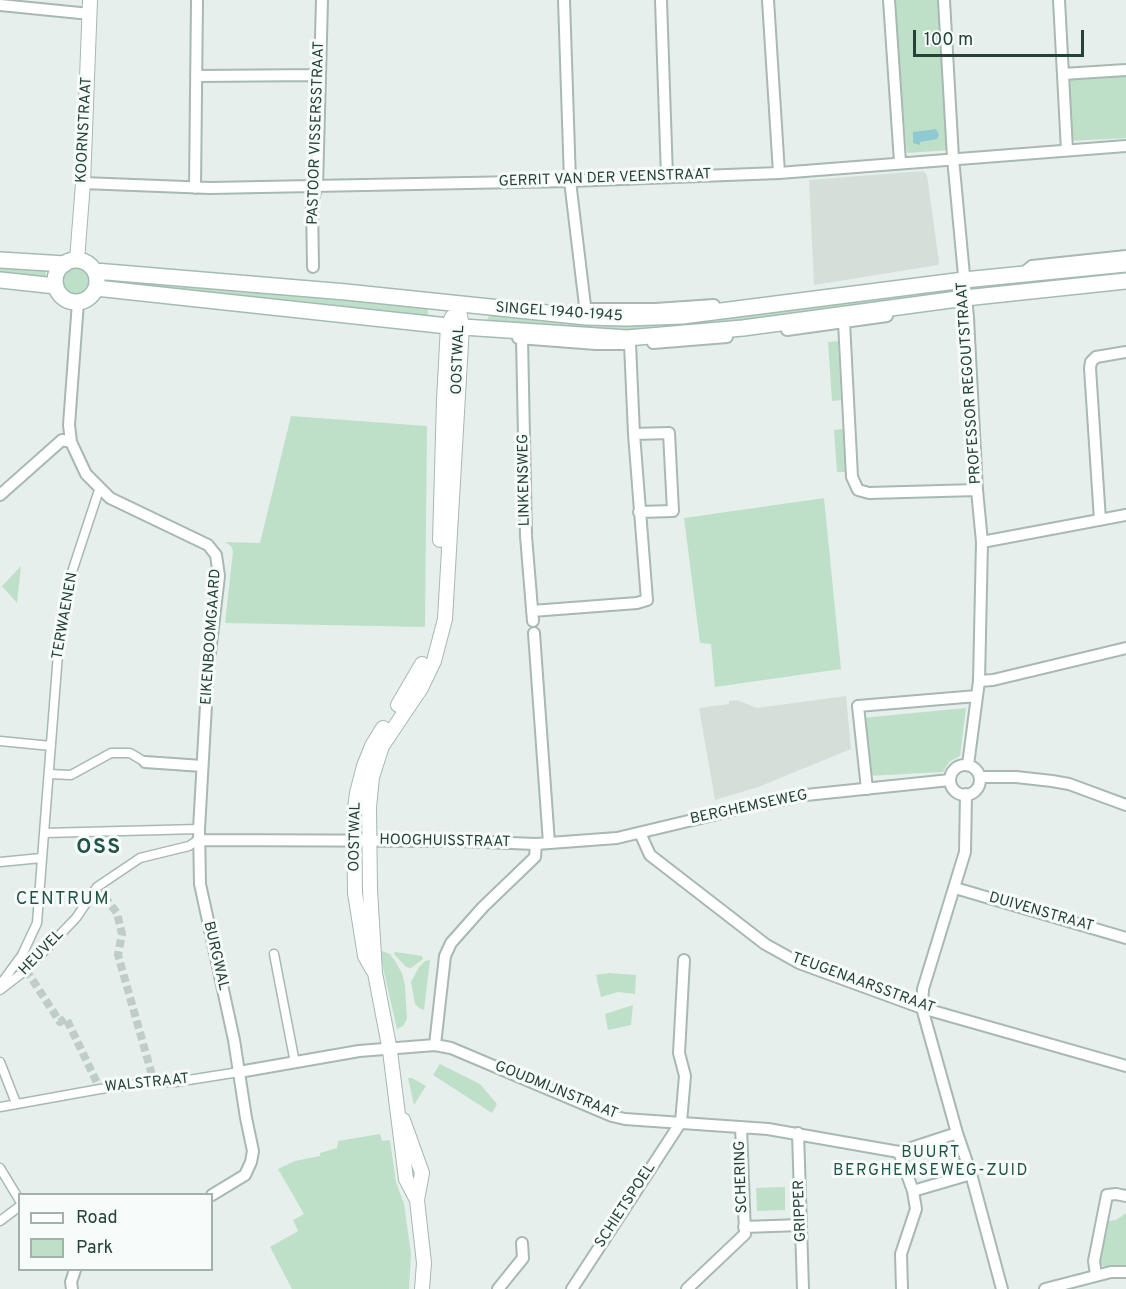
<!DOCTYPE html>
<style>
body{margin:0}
#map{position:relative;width:1126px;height:1289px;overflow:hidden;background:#e6efeb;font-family:Overpass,sans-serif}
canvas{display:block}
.legend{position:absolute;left:18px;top:1193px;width:195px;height:78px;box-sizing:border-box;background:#f7fbf9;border:2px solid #a3b1ad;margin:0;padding:8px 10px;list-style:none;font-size:18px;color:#24423a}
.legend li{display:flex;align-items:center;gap:12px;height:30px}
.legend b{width:30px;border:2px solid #a3b1ad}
.scale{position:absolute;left:913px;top:30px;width:171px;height:27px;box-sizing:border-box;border:3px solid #24423a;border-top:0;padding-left:8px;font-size:18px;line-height:21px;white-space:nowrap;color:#24423a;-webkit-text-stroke:4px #f7fbf9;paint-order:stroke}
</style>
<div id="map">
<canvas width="1126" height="1289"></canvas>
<ul class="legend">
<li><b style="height:8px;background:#fff"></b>Road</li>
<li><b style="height:16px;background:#bfe0c8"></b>Park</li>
</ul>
<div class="scale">100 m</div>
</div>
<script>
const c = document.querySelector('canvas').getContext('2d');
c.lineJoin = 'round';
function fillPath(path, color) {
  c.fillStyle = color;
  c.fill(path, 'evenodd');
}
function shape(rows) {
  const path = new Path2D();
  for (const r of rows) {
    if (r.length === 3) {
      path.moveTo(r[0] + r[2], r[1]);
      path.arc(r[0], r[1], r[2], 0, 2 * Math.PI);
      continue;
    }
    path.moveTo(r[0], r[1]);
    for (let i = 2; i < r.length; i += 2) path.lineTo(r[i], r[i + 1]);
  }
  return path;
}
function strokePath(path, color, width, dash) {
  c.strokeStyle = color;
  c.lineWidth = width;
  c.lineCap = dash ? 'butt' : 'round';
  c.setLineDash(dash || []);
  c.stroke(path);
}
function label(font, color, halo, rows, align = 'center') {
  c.font = font + ' Overpass,sans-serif';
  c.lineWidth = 6;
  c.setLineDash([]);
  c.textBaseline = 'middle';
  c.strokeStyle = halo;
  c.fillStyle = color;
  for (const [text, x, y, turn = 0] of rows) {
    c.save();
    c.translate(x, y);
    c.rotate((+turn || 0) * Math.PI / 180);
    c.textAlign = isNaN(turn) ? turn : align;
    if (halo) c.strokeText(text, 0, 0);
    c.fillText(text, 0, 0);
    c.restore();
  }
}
fillPath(shape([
 [923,171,927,175,939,262,938,265,814,285,809,180],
 [846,696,851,749,758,787,715,800,699,708,729,704,729,701,737,700,757,708]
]), '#d4dfda');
fillPath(shape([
 [893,0,940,0,950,150,907,153],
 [1126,74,1126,138,1069,141,1066,78],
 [0,263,47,268,45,279,0,275],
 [76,281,13],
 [103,275,307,293,427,308,428,313,426,318,106,287],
 [936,287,938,297,641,334,487,323,489,315,586,324],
 [838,341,841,400,832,401,828,342],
 [291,416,427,426,425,627,225,623,233,551,231,546,225,542,260,543],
 [843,429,846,472,837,472,834,430],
 [824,498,841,669,715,687,711,644,700,643,684,518],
 [21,566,17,603,2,586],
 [966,708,960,756,949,762,943,772,867,776,861,718],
 [379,950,390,954,395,961,402,973,405,985,407,1019,403,1026,397,1029],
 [395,952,422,956,423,959,411,968,406,967,394,954],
 [430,960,424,1010,419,1008,415,1004,411,982,419,967,425,961],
 [609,973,636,975,635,994,618,992,601,997,596,975],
 [633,1005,631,1025,608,1030,605,1014],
 [440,1064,480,1084,497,1104,492,1113,433,1075],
 [408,1078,412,1078,426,1086,414,1105],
 [380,1134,382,1141,390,1140,396,1182,404,1204,411,1254,409,1289,292,1289,270,1247,298,1231,293,1220,304,1214,278,1169,295,1161,320,1156,320,1153,337,1148,338,1141],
 [785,1187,785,1210,757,1211,756,1188],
 [1126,1213,1126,1266,1105,1268,1100,1263,1109,1221,1116,1220]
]), '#bfe0c8');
fillPath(shape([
 [936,129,939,135,937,139,920,142,920,145,913,143,913,132]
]), '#8ec9d4');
strokePath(shape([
 [97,887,117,913,122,934,118,955,154,1082],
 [26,970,60,1022,66,1018,100,1089]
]), '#bfccc8', 8, [8, 4]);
const pedestrian = shape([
 [0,741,51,746],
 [49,774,71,775,111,753,130,753,145,762],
 [44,833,199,829],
 [0,862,41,858],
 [274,954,295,1063],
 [0,985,22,955,37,923,60,628,69,581,99,490],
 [0,990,26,970,76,918,97,887,140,858,189,846,198,840],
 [0,1062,16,1103],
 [0,1107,100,1089,154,1082,176,1082,239,1072],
 [0,1168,20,1201],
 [0,1221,20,1206]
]);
const minor = shape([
 [564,0,570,181,586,314],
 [661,0,667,177],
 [768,0,779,173],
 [889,0,900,162],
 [944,0,953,158,968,318,977,490,982,542,979,681,968,765],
 [1059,0,1067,150],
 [0,5,90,14],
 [1063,74,1126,70],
 [196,76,320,75],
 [83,183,210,188,570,181,779,173,1126,146],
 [195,188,197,0],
 [313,267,312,201,317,187,322,0],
 [1022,274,1032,266,1126,256],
 [78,302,69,425,71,442,86,474,110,498,208,545,216,555,219,576,208,670,199,829,200,884,234,1040,246,1118,253,1151,251,1162,245,1175,212,1195],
 [586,309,655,309,714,305],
 [844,322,852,477,858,490,869,493,977,490],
 [787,330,887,316],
 [518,338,596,344,625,344],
 [522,338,526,536,533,621],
 [653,343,727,337],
 [634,434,669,433,673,511,639,512],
 [0,495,62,440,71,442],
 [1100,520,1090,368,1091,362,1096,357,1126,352],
 [982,542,1126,515],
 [532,611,637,603,647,600,634,434,630,344],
 [534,633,549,843],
 [979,681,993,680,1126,648],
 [145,762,202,766],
 [965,780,15],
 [980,777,1016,777,1052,781,1069,784,1126,805],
 [867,789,858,706,977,696],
 [966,794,965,852,923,989,922,1008,957,1133,971,1174,1002,1289],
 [640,833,650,855,765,944,799,963,922,1008,1126,1066],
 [198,840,459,841,536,844,617,838,751,806,806,795,950,780],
 [955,888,1126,938],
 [435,1045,445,956,451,943,483,907,535,857,536,844],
 [239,1072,359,1051,435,1045,451,1048,612,1116,625,1119,768,1129,899,1152,957,1133],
 [798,1133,803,1289],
 [899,1152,913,1191,916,1209,901,1254,902,1289],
 [913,1191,971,1174],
 [744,1227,801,1225],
 [1096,1275,1094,1261,1107,1195,1116,1194,1126,1196],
 [72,1289,71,1282,75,1270],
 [498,1289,523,1258,522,1243],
 [572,1289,681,1122,685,1076,679,1053,684,960],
 [687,1289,745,1234,741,1127],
 [1045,1289,1111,1272,1126,1272]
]);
const tertiary = shape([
 [77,260,83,183,90,0],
 [440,540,444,400,448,326,452,317],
 [398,705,422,664],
 [373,970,365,956,355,893,354,816,357,793,364,766,372,746,383,728],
 [403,1120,422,1173,417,1200,424,1263,422,1289],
 [417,1200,406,1179,390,1051,375,973,370,890,369,807,372,777,382,746,421,688,434,661,445,619,462,326,458,305]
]);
const secondary = shape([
 [0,260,65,264],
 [76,281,21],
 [95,271,346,292,586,317,626,318,682,316,964,280,1126,264],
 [0,280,56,286],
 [96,288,448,326,627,338,743,328,965,298,1126,281]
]);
strokePath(pedestrian, '#a8b8b2', 11);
strokePath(minor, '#a8b8b2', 14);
strokePath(tertiary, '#a8b8b2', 16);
strokePath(secondary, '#a4bbb3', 18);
strokePath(pedestrian, '#fff', 8);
strokePath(minor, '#fff', 10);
strokePath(tertiary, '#fff', 14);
strokePath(secondary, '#fff', 15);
label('15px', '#24423a', '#f7fbf9', [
 ["KOORNSTRAAT",85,130,-87],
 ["PASTOOR VISSERSSTRAAT",317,133,-88],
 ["GERRIT VAN DER VEENSTRAAT",605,179,-2],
 ["SINGEL 1940-1945",559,313,4],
 ["OOSTWAL",459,360,-88],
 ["PROFESSOR REGOUTSTRAAT",970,383,-94],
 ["LINKENSWEG",525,480,-91],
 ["TERWAENEN",66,616,-80],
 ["EIKENBOOMGAARD",212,637,-86],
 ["BERGHEMSEWEG",749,808,-12],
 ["OOSTWAL",356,837,-89],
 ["HOOGHUISSTRAAT",445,842,1],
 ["DUIVENSTRAAT",1041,913,16],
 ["HEUVEL",42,953,-46],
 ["BURGWAL",215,956,77],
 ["TEUGENAARSSTRAAT",863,984,20],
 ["WALSTRAAT",147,1084,-6],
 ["GOUDMIJNSTRAAT",556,1091,22],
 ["SCHERING",742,1177,-92],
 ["SCHIETSPOEL",626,1206,-57],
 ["GRIPPER",801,1211,-92]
]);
c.letterSpacing = '1.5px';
label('16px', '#1f5548', '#f7fbf9', [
 ["BUURT",931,1154],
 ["BERGHEMSEWEG-ZUID",931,1172]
]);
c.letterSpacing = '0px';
c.letterSpacing = '1.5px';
label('18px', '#1f5548', '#f7fbf9', [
 ["CENTRUM",63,900]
]);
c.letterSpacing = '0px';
c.letterSpacing = '1.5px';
label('bold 21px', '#1f5548', '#f7fbf9', [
 ["OSS",99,849]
]);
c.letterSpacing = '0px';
</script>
